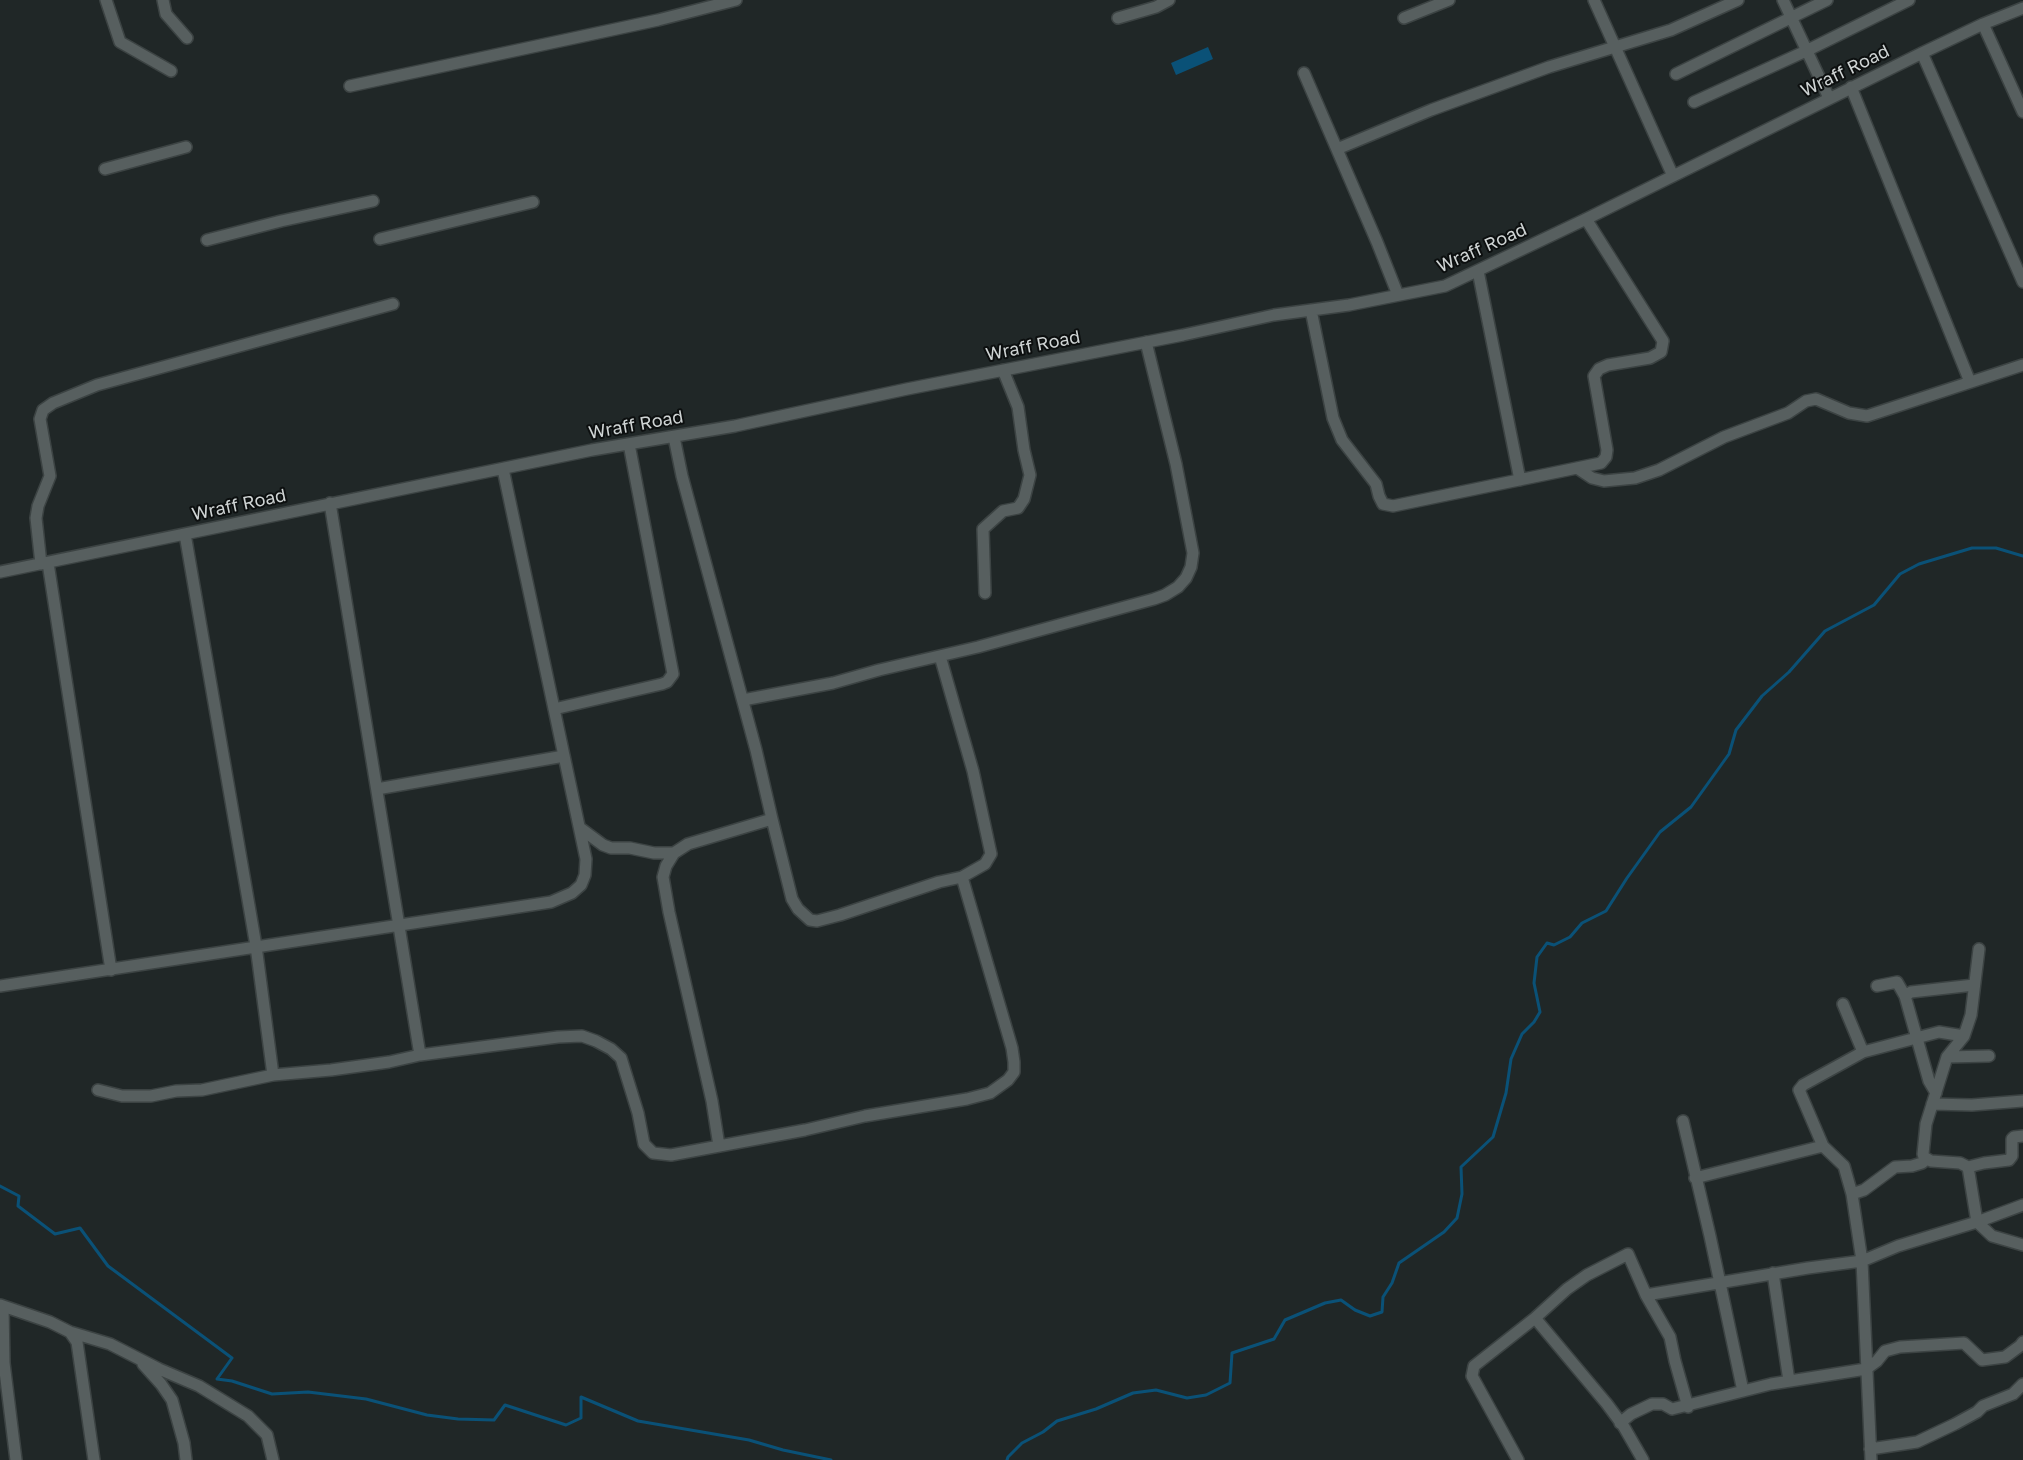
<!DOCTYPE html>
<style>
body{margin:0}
canvas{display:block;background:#202727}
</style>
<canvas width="2023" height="1460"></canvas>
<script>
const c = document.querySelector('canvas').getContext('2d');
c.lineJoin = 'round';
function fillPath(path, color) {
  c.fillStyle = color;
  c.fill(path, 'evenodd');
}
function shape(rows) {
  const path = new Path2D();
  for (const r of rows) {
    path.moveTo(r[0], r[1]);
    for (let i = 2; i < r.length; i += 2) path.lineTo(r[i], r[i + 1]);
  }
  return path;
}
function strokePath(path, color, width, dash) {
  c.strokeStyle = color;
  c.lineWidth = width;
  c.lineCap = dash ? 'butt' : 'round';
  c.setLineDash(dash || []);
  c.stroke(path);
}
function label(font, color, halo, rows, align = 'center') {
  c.font = font + ' "Golos Text",sans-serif';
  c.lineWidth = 4;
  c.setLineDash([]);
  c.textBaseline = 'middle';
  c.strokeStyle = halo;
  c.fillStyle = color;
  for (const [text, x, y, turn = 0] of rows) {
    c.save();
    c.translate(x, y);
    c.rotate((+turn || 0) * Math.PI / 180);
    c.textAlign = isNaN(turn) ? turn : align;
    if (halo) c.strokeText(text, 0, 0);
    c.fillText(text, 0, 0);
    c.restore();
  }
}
fillPath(shape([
 [1208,47,1213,59,1176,75,1171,63]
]), '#0a5177');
strokePath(shape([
 [0,1186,19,1196,18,1206,55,1234,80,1228,108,1266,232,1358,217,1379,232,1381,272,1394,308,1392,366,1399,427,1415,458,1419,494,1420,505,1405,566,1425,581,1418,581,1397,638,1421,749,1440,783,1450,831,1460],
 [1007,1460,1008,1457,1022,1443,1043,1432,1057,1421,1096,1409,1133,1393,1156,1390,1187,1398,1206,1395,1230,1383,1232,1353,1274,1339,1285,1320,1325,1303,1341,1300,1355,1310,1370,1316,1382,1312,1383,1297,1392,1283,1399,1263,1444,1232,1457,1218,1462,1194,1461,1167,1493,1137,1506,1093,1511,1059,1522,1034,1534,1022,1540,1012,1534,983,1537,957,1547,943,1554,945,1570,937,1582,923,1606,911,1627,878,1660,832,1691,807,1729,754,1736,730,1762,696,1789,672,1825,631,1874,605,1900,574,1919,564,1972,548,1996,548,2023,556]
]), '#0a5177', 3);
const minor = shape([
 [106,0,120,42,171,71],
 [163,0,166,14,187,38],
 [1594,0,1673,176],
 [1783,0,1829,98],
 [1118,18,1156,7,1169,0],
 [1404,18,1449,0],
 [1983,24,2023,112],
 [1922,53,2023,282],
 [1304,73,1377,242,1398,295],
 [1676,74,1827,0],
 [350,86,658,20,736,0],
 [1851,87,1970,382],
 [1694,102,1806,51,1909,0],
 [1337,149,1431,110,1549,67,1671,30,1738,0],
 [105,169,186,147],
 [380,239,533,202],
 [207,240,281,221,373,201],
 [1478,271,1520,480],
 [1311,310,1333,418,1342,440,1376,484,1379,496,1383,504,1393,506,1601,463,1606,457,1607,450,1594,376,1599,369,1608,365,1650,358,1661,352,1663,341,1586,219],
 [674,437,682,476,756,750,772,819,688,844,674,853,666,866,663,877,669,912,712,1101,719,1146],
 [1577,468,1592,478,1604,481,1635,478,1659,470,1724,437,1788,413,1806,401,1816,399,1849,413,1867,416,2023,365],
 [330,503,420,1055],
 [185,534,256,946,273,1075],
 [48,563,111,970],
 [41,564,36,518,38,506,50,476,40,419,43,410,53,403,97,385,393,304],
 [0,572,592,450,735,426,907,389,1183,335,1274,315,1349,305,1445,286,1586,219,1922,53,1983,24,2023,8],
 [985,593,983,529,1003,511,1018,508,1024,499,1030,475,1024,450,1018,407,1003,370],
 [940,656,973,771,991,854,985,864,962,877],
 [743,700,833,683,879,670,978,647,1154,599,1165,595,1178,587,1186,578,1191,567,1193,553,1176,464,1146,342],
 [554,709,662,684,667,682,673,674,629,444],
 [377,789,564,756],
 [580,828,603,845,611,848,630,848,654,853,674,853],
 [1979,949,1971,1015,1964,1036,1947,1057,1926,1124,1923,1154,1924,1157,1931,1161,1960,1163,1968,1167,1977,1222,1992,1236,2023,1245],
 [0,986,551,902,572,893,581,885,585,875,586,859,503,469],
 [1877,986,1897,982,1905,996],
 [1843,1004,1863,1052],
 [1947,1057,1989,1056],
 [98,1090,122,1096,151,1096,176,1091,202,1090,273,1075,331,1070,389,1062,420,1055,558,1037,582,1036,596,1041,611,1049,621,1058,638,1113,644,1144,653,1153,671,1155,805,1130,865,1116,967,1099,990,1093,1008,1080,1014,1072,1014,1062,1012,1048,962,877,939,882,840,915,817,921,810,920,798,909,792,899,772,819],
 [1936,1093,1929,1081,1905,996,1911,992,1974,985],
 [1932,1104,1972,1105,2023,1101],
 [1683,1121,1710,1236,1743,1391],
 [1968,1167,1984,1163,2009,1160,2012,1156,2012,1139,2014,1137,2023,1136],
 [1695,1178,1823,1146],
 [1852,1194,1864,1190,1895,1167,1912,1166,1922,1163,1927,1159],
 [1773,1273,1789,1381],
 [1646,1295,1808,1268,1862,1261,1898,1246,1977,1222,2023,1205],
 [0,1305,50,1322,70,1332,77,1342,94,1460],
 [3,1306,4,1363,16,1460],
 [1535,1318,1607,1404,1624,1427,1643,1460],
 [70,1332,110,1344,159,1369,199,1386,248,1416,267,1435,273,1460],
 [143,1364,161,1384,172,1400,184,1443,186,1460],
 [1620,1423,1631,1414,1652,1404,1663,1404,1672,1409,1771,1384,1866,1369,1877,1361,1885,1351,1900,1347,1964,1343,1982,1360,2005,1357,2020,1346,2023,1342],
 [1870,1449,1917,1442,1955,1424,1977,1412,1983,1406,2013,1394,2023,1384],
 [1518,1460,1472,1376,1474,1366,1535,1318,1567,1289,1587,1275,1628,1254,1646,1295,1670,1337,1675,1361,1688,1407],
 [1871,1460,1862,1261,1852,1194,1844,1166,1823,1146,1799,1090,1803,1085,1863,1052,1939,1032,1964,1036]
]);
strokePath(minor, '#3c4343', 14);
strokePath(minor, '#575f5f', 11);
label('18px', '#cfd4d4', '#0c0f0f', [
 ["Wraff Road",1845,71,-26],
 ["Wraff Road",1482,248,-24],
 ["Wraff Road",1033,346,-11],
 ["Wraff Road",636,425,-10],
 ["Wraff Road",239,505,-12]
]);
</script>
